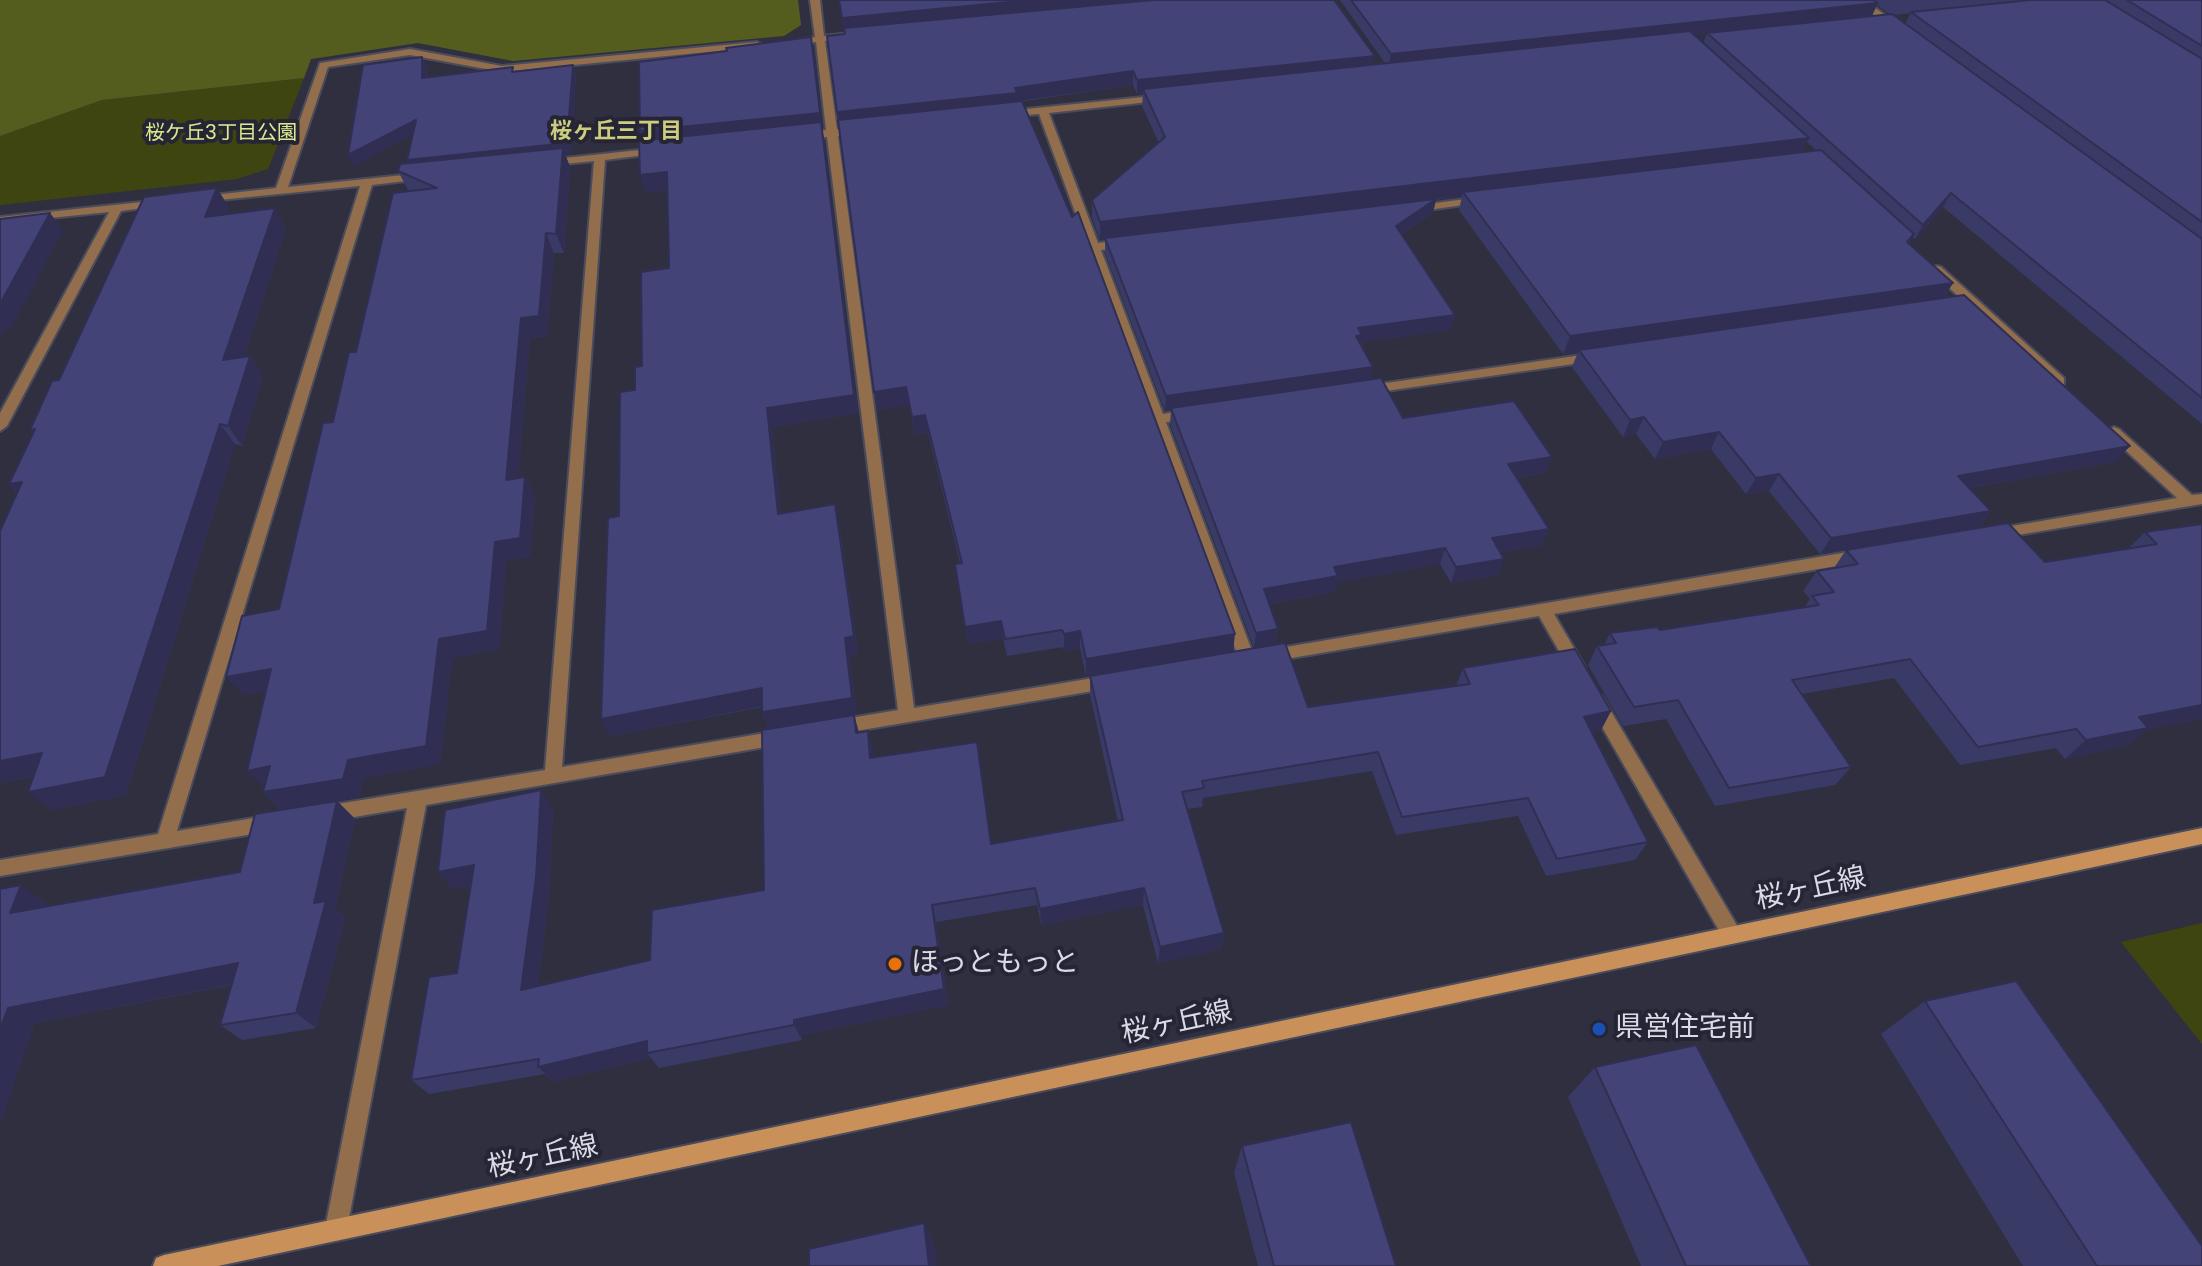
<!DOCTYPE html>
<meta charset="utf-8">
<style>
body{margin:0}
canvas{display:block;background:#2f2f40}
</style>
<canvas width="2202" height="1266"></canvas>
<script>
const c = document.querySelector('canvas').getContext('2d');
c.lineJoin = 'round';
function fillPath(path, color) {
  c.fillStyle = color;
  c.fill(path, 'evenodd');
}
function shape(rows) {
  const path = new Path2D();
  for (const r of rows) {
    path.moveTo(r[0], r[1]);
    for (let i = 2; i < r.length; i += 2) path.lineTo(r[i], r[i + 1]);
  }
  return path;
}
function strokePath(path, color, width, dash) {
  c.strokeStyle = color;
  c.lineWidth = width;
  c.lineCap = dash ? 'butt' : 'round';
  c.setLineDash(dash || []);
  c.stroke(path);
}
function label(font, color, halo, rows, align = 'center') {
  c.font = font + ' Poppins,"Noto Sans JP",sans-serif';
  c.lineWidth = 8;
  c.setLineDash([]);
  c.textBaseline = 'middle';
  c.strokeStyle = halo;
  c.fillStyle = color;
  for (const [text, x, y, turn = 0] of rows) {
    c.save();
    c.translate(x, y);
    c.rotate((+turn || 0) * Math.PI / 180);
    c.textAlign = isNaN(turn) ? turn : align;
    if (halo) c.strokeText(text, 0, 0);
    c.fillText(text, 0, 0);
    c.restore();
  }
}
fillPath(shape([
 [304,78,268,169,237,179,0,205,0,136,102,100],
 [2202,923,2202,1044,2121,942]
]), '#3f4510');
fillPath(shape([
 [0,0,798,0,801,25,784,36,513,61,418,43,311,59,304,78,102,100,0,136]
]), '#555d1e');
const street = shape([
 [810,0,820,0,824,36,849,33,854,36,825,41,837,129,861,127,866,130,861,133,838,136,914,708,1111,675,1117,677,1119,682,1117,687,838,734,832,732,829,727,832,722,838,720,898,710,827,137,804,139,799,136,804,133,826,130,816,42,792,45,787,42,815,37,810,0],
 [1854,0,1865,0,1902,28,1894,30,1854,0],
 [757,42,762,45,760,47,502,72,410,55,328,67,288,187,423,173,429,176,423,179,372,185,177,831,271,815,277,817,280,823,277,829,271,831,0,876,0,860,158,834,360,186,199,202,195,201,195,197,276,188,320,63,410,49,502,66,757,42],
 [1163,95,1167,96,1167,100,1049,113,1098,243,1124,240,1130,244,1124,248,1101,250,1163,414,1192,409,1199,414,1192,419,1166,422,1255,659,1253,664,1247,665,1241,664,1239,659,1039,114,1007,117,1002,114,1007,111,1163,95],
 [658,148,662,149,662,153,605,160,562,767,783,730,789,732,792,737,789,742,783,744,426,805,347,1229,344,1237,336,1240,328,1237,325,1229,407,808,325,822,319,820,316,814,319,808,325,806,545,770,594,161,546,166,541,163,546,160,658,148],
 [1481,197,1487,200,1485,202,1413,212,1407,209,1413,206,1481,197],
 [161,200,167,203,165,205,121,211,7,426,0,431,0,413,109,212,0,223,0,217,161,200],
 [1937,266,1941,267,2064,378,2064,384,2054,384,1933,273,1933,267,1937,266],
 [1596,353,1603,357,1601,360,1365,394,1358,390,1365,386,1596,353],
 [2114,427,2119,429,2192,495,2202,494,2202,504,1994,539,1989,538,1987,534,1994,529,2177,498,2109,435,2107,432,2109,429,2114,427],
 [1860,550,1868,556,1860,562,1554,614,1585,667,1583,672,1577,674,1571,672,1539,616,1268,662,1262,661,1260,656,1262,651,1268,650,1860,550],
 [1596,694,1602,696,1739,929,1742,935,1739,941,1732,944,1725,941,1590,706,1588,701,1590,696,1596,694]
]);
const secondary = shape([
 [2202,828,2202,844,218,1266,153,1266,156,1258,164,1255,2202,828]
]);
strokePath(street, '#4a4b5b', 4);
strokePath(secondary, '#4a4b5b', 4);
fillPath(street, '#926e4d');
fillPath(secondary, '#c9905a');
fillPath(shape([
 [838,0,1373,64,1385,63,1340,0,2202,0,2202,424,1943,207,1915,239,1912,237,1909,243,1953,283,1943,299,2130,446,2115,462,1969,488,1991,511,1978,528,2045,562,2129,548,2145,532,2202,524,2202,719,2145,730,2126,746,2065,759,2056,748,1960,765,1894,678,1802,694,1851,767,1835,785,1715,806,1666,719,1623,726,1588,665,1597,646,1604,645,1610,633,1660,630,1804,608,1810,599,1803,591,1817,571,1834,568,1846,550,1820,554,1769,491,1746,494,1711,449,1655,459,1636,434,1623,437,1572,367,1578,352,1563,354,1459,210,1462,196,1436,200,1433,213,1401,235,1451,330,1361,342,1373,367,1370,380,1403,418,1552,457,1545,473,1517,478,1549,529,1542,545,1500,552,1498,575,1451,583,1440,564,1337,582,1335,592,1269,604,1278,629,1275,645,1308,707,1456,686,1463,668,1611,711,1601,730,1591,732,1648,842,1635,860,1546,876,1518,816,1396,835,1372,771,1203,798,1202,807,1187,809,1224,933,1221,949,1158,963,1143,905,1041,925,1037,905,936,922,948,1005,802,1035,802,1040,659,1068,651,1058,553,1081,545,1074,429,1094,411,1080,457,973,470,886,453,889,438,872,553,809,549,895,538,986,650,960,764,890,769,729,762,712,762,707,610,736,601,719,619,516,635,390,669,268,668,190,645,193,643,141,640,131,814,52,822,127,858,413,772,427,781,514,839,522,858,653,849,655,857,715,854,715,859,732,868,731,874,758,991,844,1118,821,1090,695,1090,676,1254,648,1170,424,1171,410,1165,411,1105,253,1105,239,1100,240,1092,218,1092,200,1159,143,1142,106,1143,94,1137,94,1133,85,1018,102,1235,634,1086,676,1080,648,1064,651,1063,647,1007,656,1003,638,968,644,957,581,960,563,928,433,915,435,909,405,878,410,874,392,845,34],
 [1877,5,1889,14,1872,16],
 [1911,13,1905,24,1893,15],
 [1707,34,1703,43,1695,35],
 [1807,142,1816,150,1802,152],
 [422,57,427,67,427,77,515,72,573,65,576,75,571,154,565,154,570,167,564,253,554,253,547,336,530,338,518,478,525,477,535,496,530,557,506,561,499,649,452,658,440,764,363,778,359,797,280,810,263,792,264,788,266,691,243,695,279,609,333,422,356,352,410,191,408,190,398,171,409,163,407,160,413,134,353,166],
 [217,188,229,208,226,215,286,228,244,357,250,356,263,376,242,446,235,444,126,795,51,810,33,777,0,783,0,531,17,493,9,484,59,380],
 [337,801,355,819,335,909,345,918,316,1028,242,1040,220,1025,232,985,35,1023,0,889,47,903,45,907,240,872],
 [1925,1001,2202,1266,2023,1266,1881,1034],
 [1595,1067,1811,1266,1641,1266,1568,1097],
 [1242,1146,1396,1266,1258,1266,1234,1173]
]), '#3a3a66');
fillPath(shape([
 [1030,0,1172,0,844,31,842,18],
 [1878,3,1871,17,1707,33,1707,34,1388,68,1391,54],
 [811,37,858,413,772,427,783,532,778,514,767,408,822,127,644,146,640,131],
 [1375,56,1373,70,1143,89,1143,94,1137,94,1137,80],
 [422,57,427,67,426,88,422,78],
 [573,65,576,75,571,154,565,154,570,167,564,253,556,234,412,170,407,160],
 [1133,71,1133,85,1018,101,1018,107,840,126,837,112],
 [416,120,421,130,353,166,348,155],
 [1809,138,1800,156,1463,192,1462,196,1436,199,1433,213,1392,241,1396,226,1434,200,1100,240,1100,222],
 [667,172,672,189,645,193,640,175],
 [217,188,229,208,218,237,205,217],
 [1951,193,1943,207,1915,239,1923,225],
 [275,208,286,228,237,379,223,360],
 [50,213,63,230,11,329,5,329,0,339,0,304],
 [546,233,554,253,547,336,530,338,516,500,506,480,521,318],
 [1953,283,1941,301,1579,350,1578,352,1563,354,1570,336],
 [1455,315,1451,330,1361,342,1359,349,1353,350,1358,328],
 [250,356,263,376,242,446,228,426],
 [1373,367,1370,382,1165,411,1166,396],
 [906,387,909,405,878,410,874,392],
 [925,415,928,433,915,435,912,417],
 [1644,417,1636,434,1623,437,1630,420],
 [220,424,235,444,126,795,51,810,28,792],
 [1719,432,1711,449,1655,459,1663,442],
 [2130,446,2115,462,1945,492,1958,476],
 [1552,457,1545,473,1502,480,1508,464],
 [1779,474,1769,491,1746,494,1756,478],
 [525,477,535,496,530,557,506,561,499,649,452,658,440,764,363,778,359,797,280,810,263,792,348,760,439,639,495,542],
 [22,482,28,504,9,484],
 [835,504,839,522,858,653,849,655,857,715,854,715,859,734,769,729,762,712,845,638],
 [1991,511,1978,528,1820,554,1831,538],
 [1549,529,1542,545,1486,554,1492,538],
 [1445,548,1440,564,1337,582,1335,592,1261,605,1264,589,1334,567],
 [1504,559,1498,575,1451,583,1456,567],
 [1001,621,1003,638,968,644,965,627],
 [1278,629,1275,645,1254,649,1256,633],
 [1080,631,1080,648,1064,651,1064,634],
 [1235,634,1233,652,1086,676,1086,659],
 [271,669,287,687,243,695,226,677],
 [762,688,768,705,610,736,601,719],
 [2202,705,2202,719,2145,730,2126,746,2065,759,2086,740,2139,717],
 [1611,711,1601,730,1574,736,1584,717],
 [868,731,873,749,875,777,870,758],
 [42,753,64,771,0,783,0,761],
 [270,766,265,788,247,771],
 [541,790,553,809,549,895,536,1005,521,990],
 [337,801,355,819,335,909,345,918,316,1028,296,1013,314,903],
 [474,865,488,882,453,889,438,872],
 [21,885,47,903,36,930,10,913],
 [1144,888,1143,905,1041,925,1040,909],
 [932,905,936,922,948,1005,802,1035,802,1040,794,1025,794,1020],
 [1224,933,1221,949,1158,963,1160,947],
 [238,963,260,979,35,1023,0,1126,0,1029,8,1008],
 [647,1041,647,1053,651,1058,553,1081,538,1067],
 [924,1223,935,1246,937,1266,929,1266]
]), '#302f53');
const building = shape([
 [839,0,1030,0,842,18,839,0],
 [1154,0,1334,0,1375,56,1137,80,1133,71,1015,88,1017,93,837,112,827,36,845,34,844,28,1154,0],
 [1351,0,1873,0,1878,3,1391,54,1351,0],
 [2031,0,2105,0,2202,59,2202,222,1911,12,2031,0],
 [2127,0,2202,0,2202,46,2127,0],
 [1892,14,2202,239,2202,398,1951,193,1923,225,1707,33,1892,14],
 [1690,31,1809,138,1100,222,1092,200,1165,137,1143,89,1690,31],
 [811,37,820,113,640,131,639,62,727,51,726,48,811,37],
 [422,57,422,78,513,67,512,72,573,65,567,143,407,160,416,120,348,155,363,65,422,57],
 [1022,101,1072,217,1078,212,1235,634,1086,659,1080,631,1064,634,1062,630,1005,639,1001,621,965,627,955,564,962,563,925,415,912,417,906,387,874,392,838,120,1022,101],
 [821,122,854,395,767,408,778,514,835,504,854,636,845,638,852,698,762,712,762,688,601,719,608,518,619,516,620,392,635,390,635,367,642,366,641,272,669,268,667,172,640,175,639,141,821,122],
 [563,148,556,234,546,233,539,316,521,318,506,480,525,477,520,538,495,542,487,631,439,639,426,746,348,760,343,779,263,792,270,766,247,771,271,669,226,677,242,616,279,609,323,423,333,422,349,352,356,352,393,193,437,188,398,171,400,164,563,148],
 [1821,150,1914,234,1907,242,1953,283,1570,336,1463,192,1821,150],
 [217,188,205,217,275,208,223,360,250,356,228,426,220,424,105,777,28,792,42,753,0,761,0,531,22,482,9,484,35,429,30,430,52,381,59,380,144,197,217,188],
 [1436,199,1396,226,1455,315,1358,328,1362,335,1356,336,1373,367,1166,396,1105,238,1436,199],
 [50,213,0,304,0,219,50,213],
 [1964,295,2130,446,1958,476,1991,511,1831,538,1779,474,1756,478,1719,432,1663,442,1644,417,1630,420,1579,350,1964,295],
 [1381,378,1403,418,1514,401,1552,457,1508,464,1549,529,1492,538,1504,559,1456,567,1445,548,1334,567,1338,576,1264,589,1278,629,1256,633,1171,408,1381,378],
 [2008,523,2045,562,2157,544,2145,532,2202,524,2202,705,2139,717,2148,728,2086,740,2076,729,1978,747,1910,659,1792,680,1851,767,1729,788,1678,700,1634,707,1597,646,1616,643,1610,633,1657,627,1660,630,1819,605,1812,596,1834,592,1817,571,1858,564,1846,550,2008,523],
 [1285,643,1308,707,1470,684,1463,668,1575,649,1611,711,1584,717,1648,842,1557,859,1528,798,1402,817,1378,752,1202,781,1204,788,1182,792,1224,933,1160,947,1144,888,1040,909,1035,888,932,905,944,989,794,1020,794,1025,647,1053,647,1041,538,1067,539,1059,411,1080,429,977,457,973,474,865,438,872,445,810,541,790,536,878,521,990,650,960,652,910,764,890,762,730,854,715,856,733,868,731,870,758,977,742,991,844,1123,820,1090,676,1285,643],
 [337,801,314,903,326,901,296,1013,220,1025,238,963,8,1008,0,1029,0,889,21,885,10,913,240,872,255,814,337,801],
 [2016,981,2202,1246,2202,1266,2097,1266,1925,1001,2016,981],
 [1696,1045,1811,1266,1686,1266,1595,1067,1696,1045],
 [1351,1122,1396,1266,1274,1266,1242,1146,1351,1122],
 [924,1223,929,1266,809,1266,809,1249,924,1223]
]);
fillPath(building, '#444377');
strokePath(building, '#302f53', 2);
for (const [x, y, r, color] of [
 [895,964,8,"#e8710a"],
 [1599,1029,8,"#1a4fb4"]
]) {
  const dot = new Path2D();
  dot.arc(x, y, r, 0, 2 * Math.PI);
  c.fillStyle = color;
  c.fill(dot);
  strokePath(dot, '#252535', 3);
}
label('20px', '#dbea8e', '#252535', [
 ["桜ケ丘3丁目公園",221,134]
]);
label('bold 22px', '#cdcd7f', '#252535', [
 ["桜ヶ丘三丁目",616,132]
]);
label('28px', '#dadbe6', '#252535', [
 ["桜ヶ丘線",1811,890,-12],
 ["桜ヶ丘線",1177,1024,-12],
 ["桜ヶ丘線",543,1158,-12]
]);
label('28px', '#dadbe6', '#252535', [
 ["ほっともっと",911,964],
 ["県営住宅前",1615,1029]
], 'left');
</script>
